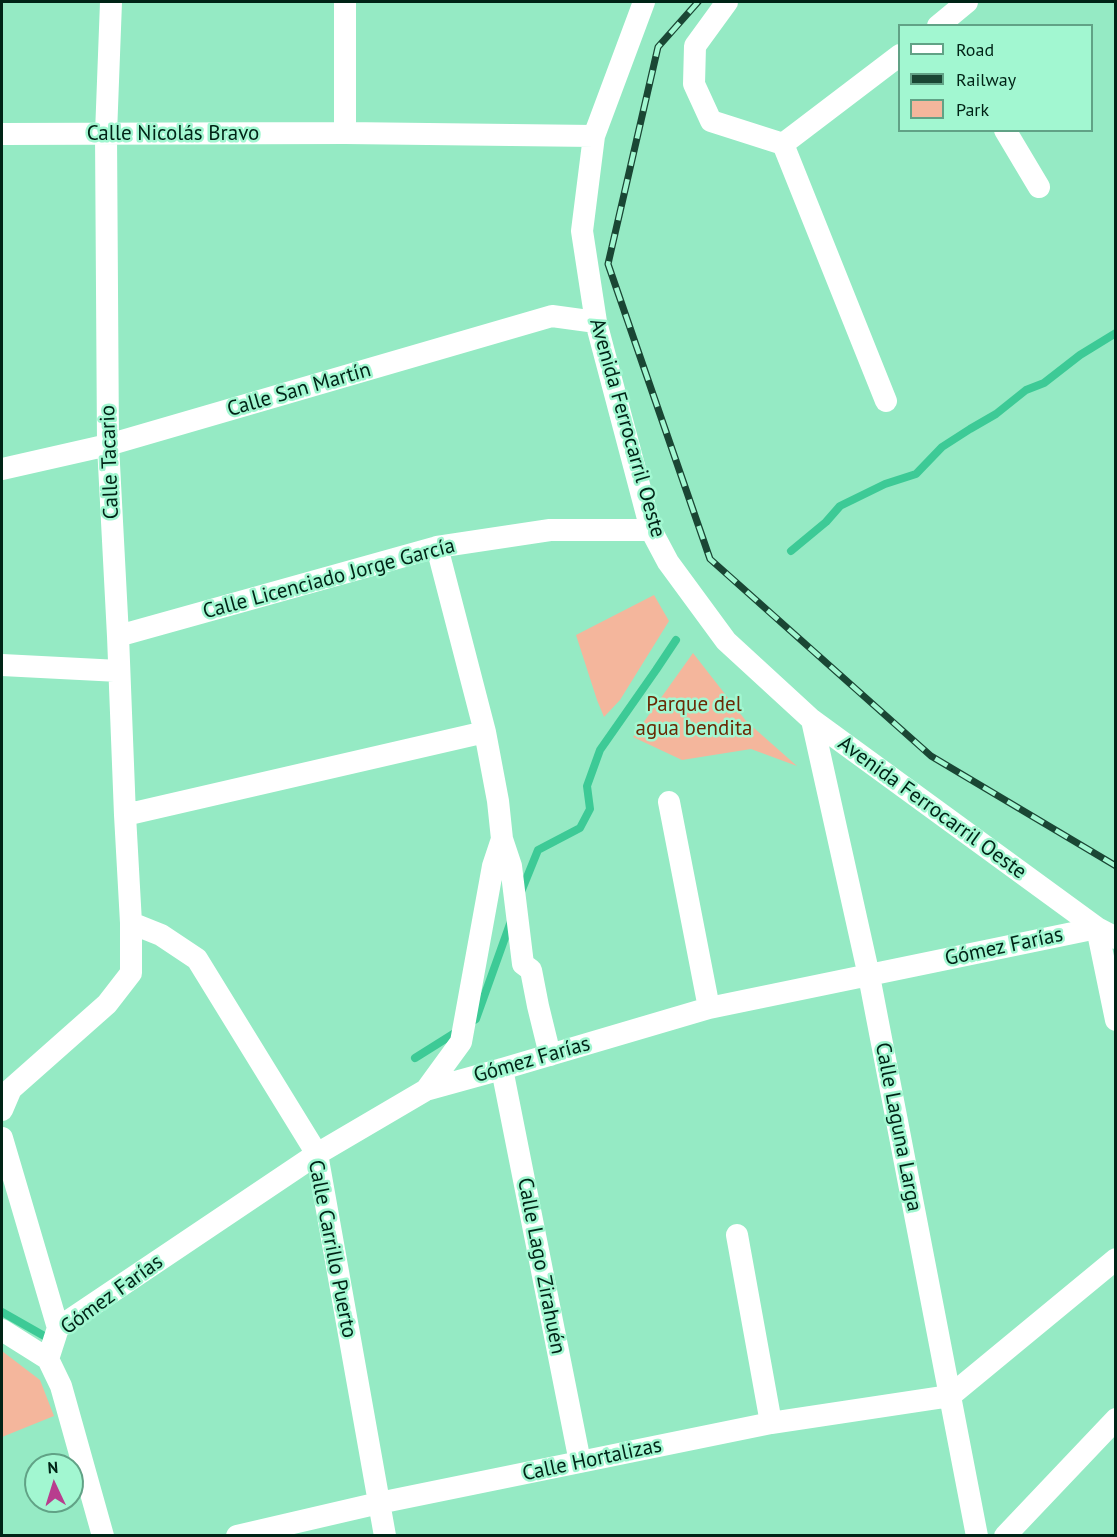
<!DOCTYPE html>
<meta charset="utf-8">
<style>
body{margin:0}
#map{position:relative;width:1117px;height:1537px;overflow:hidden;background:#95eac4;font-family:"PT Sans",sans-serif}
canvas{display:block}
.frame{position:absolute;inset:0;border:3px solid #002316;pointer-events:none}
.legend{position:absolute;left:898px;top:24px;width:195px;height:108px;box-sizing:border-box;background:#a2f7d1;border:2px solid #61a286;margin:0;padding:8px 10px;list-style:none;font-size:18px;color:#002316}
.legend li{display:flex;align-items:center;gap:12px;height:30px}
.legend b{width:30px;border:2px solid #61a286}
.north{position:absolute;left:24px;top:1453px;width:60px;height:60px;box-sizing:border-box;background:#a2f7d1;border:2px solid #61a286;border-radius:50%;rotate:356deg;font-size:16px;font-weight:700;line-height:24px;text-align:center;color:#002316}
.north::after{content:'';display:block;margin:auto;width:21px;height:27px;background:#b83d8e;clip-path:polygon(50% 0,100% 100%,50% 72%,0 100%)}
</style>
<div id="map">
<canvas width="1117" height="1537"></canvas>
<div class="frame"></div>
<ul class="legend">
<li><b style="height:8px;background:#fff"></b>Road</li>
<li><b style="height:8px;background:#1a4634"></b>Railway</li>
<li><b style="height:16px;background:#f4b69c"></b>Park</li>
</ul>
<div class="north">N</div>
</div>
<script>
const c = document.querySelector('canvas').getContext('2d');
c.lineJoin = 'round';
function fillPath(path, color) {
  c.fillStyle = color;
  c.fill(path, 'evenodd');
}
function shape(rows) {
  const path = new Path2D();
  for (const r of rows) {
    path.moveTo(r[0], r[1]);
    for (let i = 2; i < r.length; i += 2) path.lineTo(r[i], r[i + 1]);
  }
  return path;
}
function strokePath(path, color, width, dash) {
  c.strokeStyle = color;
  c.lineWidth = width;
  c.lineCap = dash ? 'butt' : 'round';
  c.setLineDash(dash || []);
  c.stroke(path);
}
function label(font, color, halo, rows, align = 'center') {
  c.font = font + ' "PT Sans",sans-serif';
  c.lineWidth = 5;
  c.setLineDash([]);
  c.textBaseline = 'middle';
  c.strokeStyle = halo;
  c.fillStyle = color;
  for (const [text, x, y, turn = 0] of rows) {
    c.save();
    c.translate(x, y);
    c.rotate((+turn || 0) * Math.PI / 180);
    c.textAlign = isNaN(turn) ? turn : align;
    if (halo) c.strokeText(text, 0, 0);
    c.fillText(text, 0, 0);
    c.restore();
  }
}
fillPath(shape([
 [654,595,669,621,620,700,604,717,597,700,576,635],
 [693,653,746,721,797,766,751,749,682,760,633,737],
 [2,1351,40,1380,54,1416,2,1437]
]), '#f4b69c');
strokePath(shape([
 [791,551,826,522,840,506,885,484,916,474,942,447,970,429,996,414,1026,390,1044,383,1080,355,1116,333],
 [521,892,538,850,580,828,590,809,587,786,600,750,656,670,676,640],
 [471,1022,476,1019,511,921],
 [415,1058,458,1031],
 [2,1312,46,1337]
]), '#3dca96', 8);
strokePath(shape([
 [345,2,345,133],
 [644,2,594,136,582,231,596,322,651,530,668,562,726,641,812,720,1097,928,1116,1020],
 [727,2,695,46,694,84,711,121,783,144],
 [938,26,967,2],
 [1005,130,1039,187],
 [2,134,345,133,594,136],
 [783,144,886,401],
 [783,144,900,55],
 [2,469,108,445,552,316,596,322],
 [118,636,437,547,550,530,651,530],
 [2,665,119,671],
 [812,720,869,976,977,1536],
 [669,802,709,1008],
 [125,815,485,732],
 [502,839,511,866,523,964,531,970,538,1006,550,1055],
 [131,923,161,935,197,959,317,1154,385,1536],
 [502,1069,580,1462],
 [426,1090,461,1042,493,866,502,839,498,801,485,732,437,547],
 [2,1110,11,1089,107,1004,131,973,131,923,125,815,118,636,108,445,106,134,111,2],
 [2,1138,58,1328],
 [737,1235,771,1423],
 [2,1330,48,1359],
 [48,1359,58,1328,317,1154,426,1090,502,1069,709,1008,1097,928,1116,938],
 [48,1359,61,1386,103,1536],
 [237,1536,379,1503,771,1423,950,1396,1116,1259],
 [1005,1536,1116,1419]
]), '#fff', 22);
const rail = shape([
 [698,2,658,47,608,264,710,559,931,756,1116,866]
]);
strokePath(rail, '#1a4634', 7);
strokePath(rail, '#a2f7d1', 4.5, [14]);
label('21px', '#002316', '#a2f7d1', [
 ["Calle Nicolás Bravo",173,134],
 ["Calle San Martín",299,390,-16],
 ["Avenida Ferrocarril Oeste",627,428,74],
 ["Calle Tacario",110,462,-92],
 ["Calle Licenciado Jorge García",329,579,-15],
 ["Avenida Ferrocarril Oeste",932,808,36],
 ["Gómez Farías",1004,947,-12],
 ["Gómez Farías",532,1060,-16],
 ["Calle Laguna Larga",898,1127,79],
 ["Calle Carrillo Puerto",332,1249,79],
 ["Calle Lago Zirahuén",541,1266,79],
 ["Gómez Farías",112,1295,-36],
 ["Calle Hortalizas",592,1460,-12]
]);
label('21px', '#6a2905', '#a2f7d1', [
 ["Parque del",694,705],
 ["agua bendita",694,729]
]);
</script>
